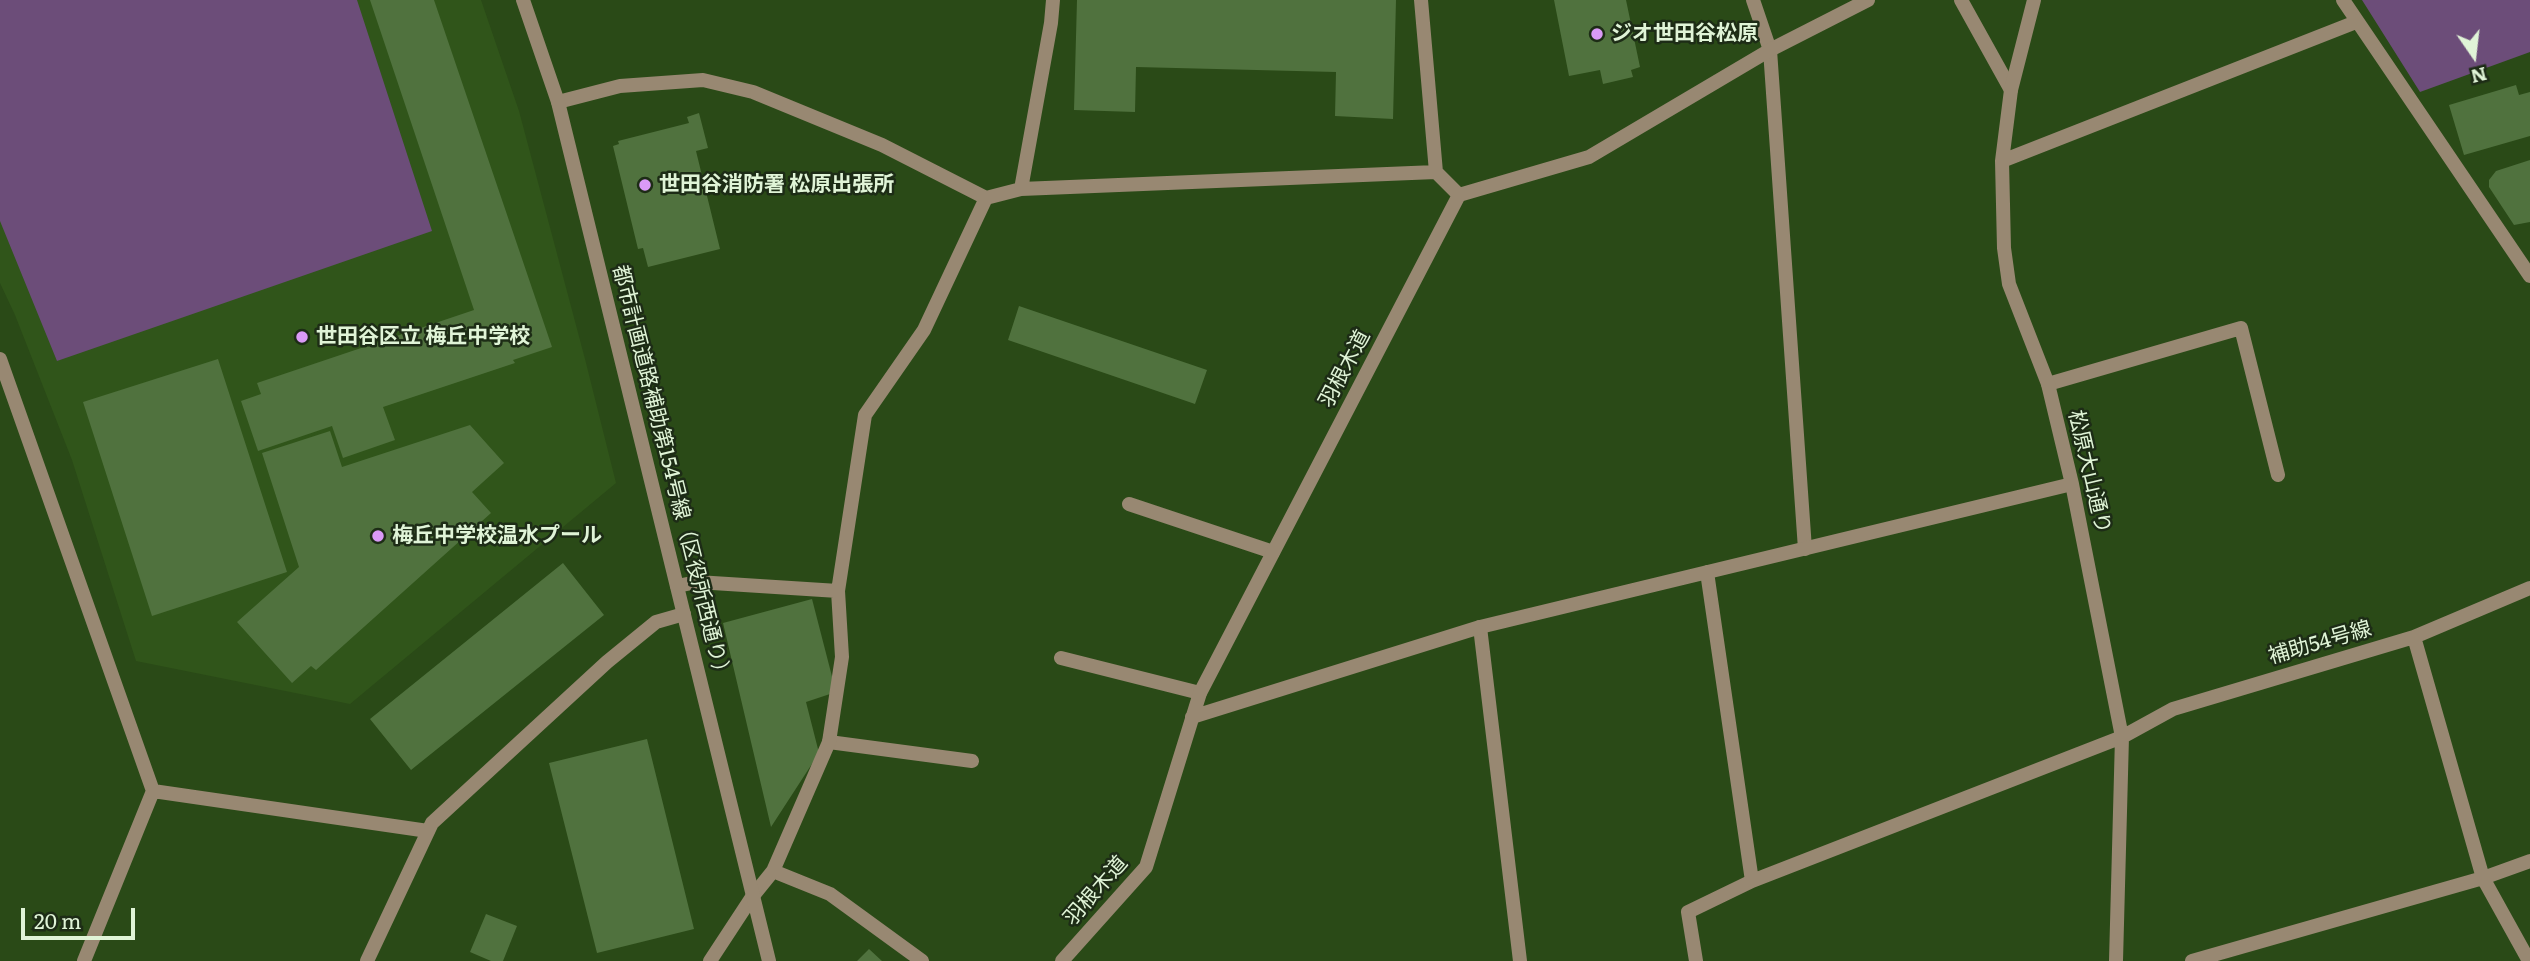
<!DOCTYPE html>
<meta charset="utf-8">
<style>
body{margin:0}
#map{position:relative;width:2530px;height:961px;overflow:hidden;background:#2a4a17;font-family:Literata,serif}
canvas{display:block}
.north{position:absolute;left:2439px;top:21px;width:70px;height:70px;-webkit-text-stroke:5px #1d2c16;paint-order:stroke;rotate:166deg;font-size:19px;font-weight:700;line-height:28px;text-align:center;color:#e0f4d7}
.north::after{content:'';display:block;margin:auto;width:24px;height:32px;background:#e0f4d7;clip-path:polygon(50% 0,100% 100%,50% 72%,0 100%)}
.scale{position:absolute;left:21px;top:908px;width:114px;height:32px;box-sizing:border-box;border:4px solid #e0f4d7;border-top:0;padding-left:9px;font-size:21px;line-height:24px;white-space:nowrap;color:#e0f4d7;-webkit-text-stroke:5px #1d2c16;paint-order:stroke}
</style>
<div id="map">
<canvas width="2530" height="961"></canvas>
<div class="north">N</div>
<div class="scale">20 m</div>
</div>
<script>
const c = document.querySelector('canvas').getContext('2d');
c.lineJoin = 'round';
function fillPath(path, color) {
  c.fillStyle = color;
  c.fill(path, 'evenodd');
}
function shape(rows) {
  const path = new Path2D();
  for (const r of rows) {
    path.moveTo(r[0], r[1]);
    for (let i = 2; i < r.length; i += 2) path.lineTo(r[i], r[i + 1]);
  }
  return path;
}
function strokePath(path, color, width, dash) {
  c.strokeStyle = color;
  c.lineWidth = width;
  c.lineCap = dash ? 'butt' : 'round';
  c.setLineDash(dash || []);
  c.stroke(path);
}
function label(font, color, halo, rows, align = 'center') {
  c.font = font + ' Literata,"Noto Sans JP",serif';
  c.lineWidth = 5;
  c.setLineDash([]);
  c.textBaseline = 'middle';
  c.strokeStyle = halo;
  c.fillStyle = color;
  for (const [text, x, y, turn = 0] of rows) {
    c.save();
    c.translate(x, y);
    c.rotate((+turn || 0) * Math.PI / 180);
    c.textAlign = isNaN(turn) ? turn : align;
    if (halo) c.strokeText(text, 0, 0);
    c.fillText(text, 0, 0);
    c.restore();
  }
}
fillPath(shape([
 [0,0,481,0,519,111,585,359,616,483,350,704,136,661,72,460,15,315,0,283]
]), '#30551a');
fillPath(shape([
 [0,0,357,0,432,231,57,361,0,221],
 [2362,0,2530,0,2530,52,2420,92]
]), '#6c4d79');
fillPath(shape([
 [370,0,434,0,552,347,513,360,515,363,383,407,395,440,343,458,332,426,258,451,241,401,261,394,257,383,474,310],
 [1077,0,1396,0,1393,119,1335,116,1336,72,1136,67,1135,112,1074,110],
 [1554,0,1626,0,1640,67,1631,70,1633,77,1603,84,1600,70,1569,76],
 [2516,85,2519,95,2530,92,2530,136,2464,155,2449,105],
 [699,113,708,148,696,151,720,249,648,267,643,248,638,249,613,146,619,144,618,141,689,123,687,117],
 [2530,160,2530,222,2514,225,2489,187,2489,180,2496,171],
 [1019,306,1207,370,1195,404,1008,340],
 [218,359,287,572,152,616,83,402],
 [470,425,504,463,472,492,491,513,316,670,311,666,292,683,237,622,299,567,262,453,330,431,342,467],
 [563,563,604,615,411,770,370,719],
 [812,599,836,692,806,702,819,753,771,827,723,623],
 [647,739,694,929,597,953,549,763],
 [486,914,517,926,503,961,491,961,470,952],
 [869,949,882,961,857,961]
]), '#50723e');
strokePath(shape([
 [1753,0,1770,50,1805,549],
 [1961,0,2011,90],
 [2048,384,2241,328,2278,475],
 [1129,504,1273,552],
 [1480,627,1520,961],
 [1061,658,1200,693],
 [829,742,972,761]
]), '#988872', 14);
strokePath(shape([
 [1421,0,1436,172,1459,195],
 [2034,0,2011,90,2002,161,2004,248,2009,284,2048,384,2072,484,2122,737,2116,961],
 [2343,0,2530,276],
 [558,102,620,86,703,80,753,92,882,145,986,198,1021,189,1436,172],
 [2002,161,2356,22],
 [1021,189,1051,23,1053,0],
 [0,359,153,791,428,831],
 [1707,572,1752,881],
 [677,586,697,582,838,591],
 [2414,637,2483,878,2529,961],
 [1192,717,1480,627,2072,484],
 [773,871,830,894,922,961],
 [84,961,153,791],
 [367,961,432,823,607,662,656,622,684,614],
 [710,961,752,897,773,871,829,742,842,657,838,591,865,415,924,330,986,198],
 [1062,961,1146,867,1200,693,1459,195,1589,157,1770,50,1868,0],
 [1696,961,1688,912,1752,881,2122,737,2173,709,2414,637,2530,588],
 [2192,961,2483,878,2530,861]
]), '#988872', 14);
strokePath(shape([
 [523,0,558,102,769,961]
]), '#988872', 14);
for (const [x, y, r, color] of [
 [1597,34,7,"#da9af6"],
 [645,185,7,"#da9af6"],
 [302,337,7,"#da9af6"],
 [378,536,7,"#da9af6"]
]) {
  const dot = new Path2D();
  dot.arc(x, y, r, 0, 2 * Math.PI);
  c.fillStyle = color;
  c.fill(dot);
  strokePath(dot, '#1d2c16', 2.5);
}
label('bold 21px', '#e0f4d7', '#1d2c16', [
 ["ジオ世田谷松原",1611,34],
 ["世田谷消防署 松原出張所",659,185],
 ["世田谷区立 梅丘中学校",316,337],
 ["梅丘中学校温水プール",392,536]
], 'left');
label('21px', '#e0f4d7', '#1d2c16', [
 ["羽根木道",1345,369,-62],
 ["松原大山通り",2089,472,77],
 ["都市計画道路補助第154号線（区役所西通り）",671,474,76],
 ["補助54号線",2320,643,-16],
 ["羽根木道",1096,891,-49]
]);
</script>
